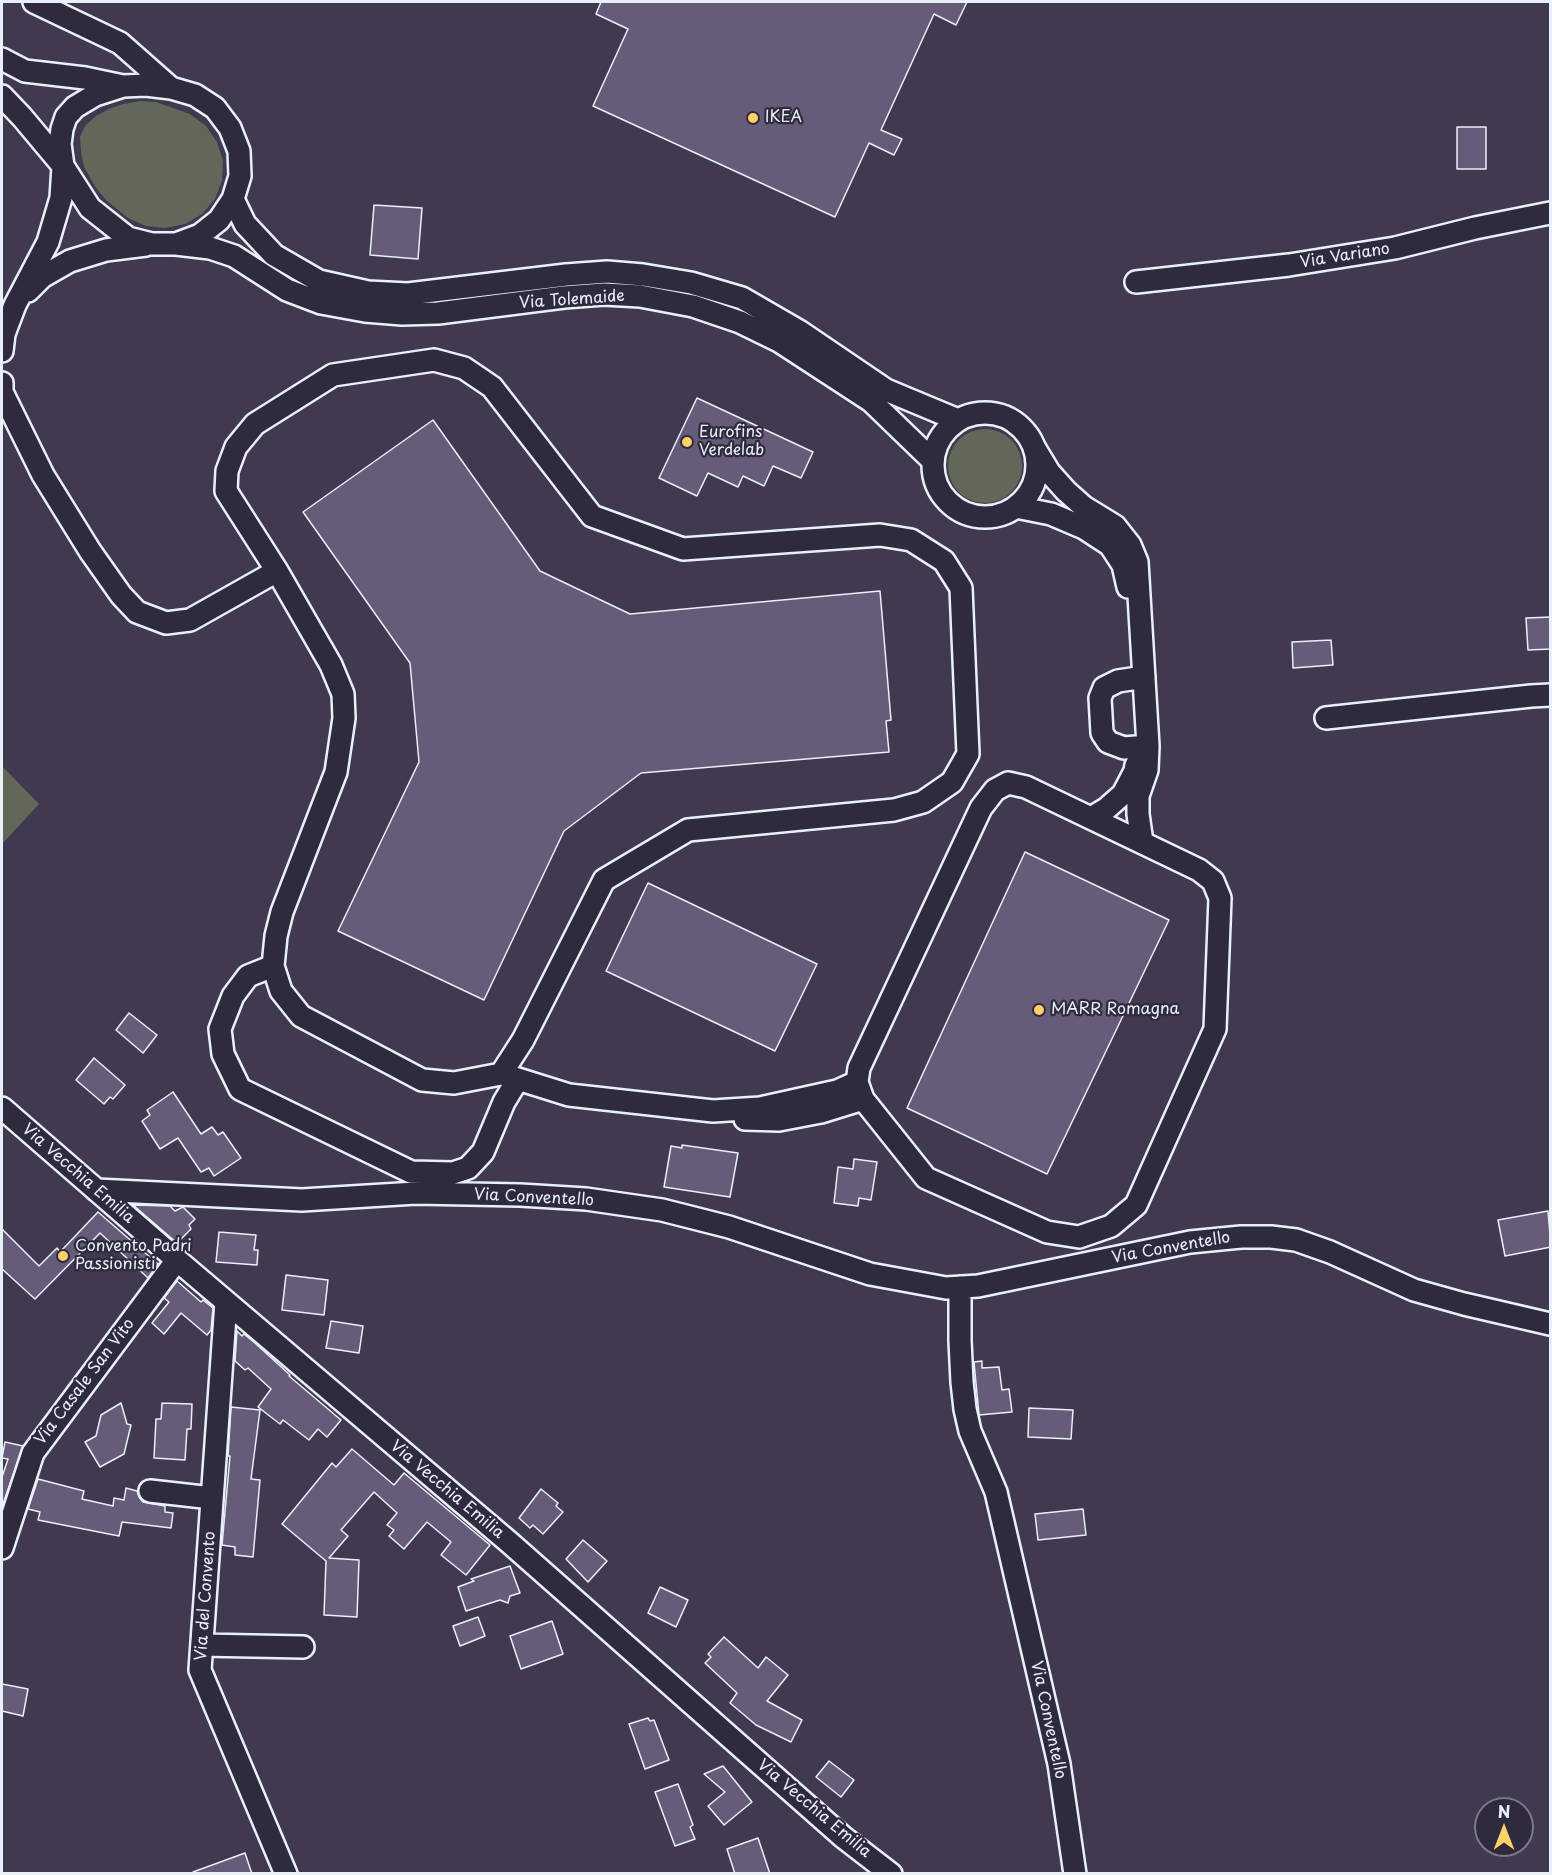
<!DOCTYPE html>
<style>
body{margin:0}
#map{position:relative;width:1552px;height:1875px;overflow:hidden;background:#40394f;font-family:"Playpen Sans",sans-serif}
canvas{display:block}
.frame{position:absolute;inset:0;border:3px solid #e8f1f8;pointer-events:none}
.north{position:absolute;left:1474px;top:1797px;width:60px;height:60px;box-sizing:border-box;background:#2f2a3d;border:2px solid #797a88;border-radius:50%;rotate:0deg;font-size:16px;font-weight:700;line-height:24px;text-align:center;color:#e8f1f8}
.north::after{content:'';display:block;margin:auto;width:21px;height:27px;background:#ffd166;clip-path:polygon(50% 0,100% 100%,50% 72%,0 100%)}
</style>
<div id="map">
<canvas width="1552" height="1875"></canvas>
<div class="frame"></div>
<div class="north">N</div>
</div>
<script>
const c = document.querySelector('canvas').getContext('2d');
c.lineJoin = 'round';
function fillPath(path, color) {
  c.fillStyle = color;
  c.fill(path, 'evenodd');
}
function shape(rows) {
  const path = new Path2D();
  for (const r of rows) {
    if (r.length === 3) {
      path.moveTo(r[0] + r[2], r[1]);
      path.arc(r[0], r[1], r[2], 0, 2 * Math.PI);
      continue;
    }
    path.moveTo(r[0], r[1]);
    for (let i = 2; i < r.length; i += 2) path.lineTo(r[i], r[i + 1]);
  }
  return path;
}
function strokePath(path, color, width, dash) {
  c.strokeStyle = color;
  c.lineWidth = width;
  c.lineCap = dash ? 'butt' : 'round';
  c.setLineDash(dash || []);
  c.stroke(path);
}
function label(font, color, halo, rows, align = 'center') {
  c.font = font + ' "Playpen Sans",sans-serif';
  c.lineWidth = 4.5;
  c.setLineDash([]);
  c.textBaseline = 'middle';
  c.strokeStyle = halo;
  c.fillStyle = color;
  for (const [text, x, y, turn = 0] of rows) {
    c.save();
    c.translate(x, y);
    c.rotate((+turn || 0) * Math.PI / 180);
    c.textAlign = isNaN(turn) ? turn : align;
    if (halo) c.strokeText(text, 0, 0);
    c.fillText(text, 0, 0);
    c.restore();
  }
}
fillPath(shape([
 [141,101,156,102,190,114,206,126,217,142,223,161,222,181,215,199,202,214,185,224,165,228,146,226,128,218,107,201,96,188,84,167,81,152,80,137,85,126,96,116,109,109,123,104],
 [985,466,37],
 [2,766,39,804,2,844]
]), '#63675a');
const building = shape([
 [601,2,967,2,956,25,934,14,881,130,902,139,894,155,869,143,835,217,593,106,628,29,596,14,601,2],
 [1457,127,1486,127,1486,169,1457,169,1457,127],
 [374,205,422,208,418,259,370,255,374,205],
 [697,398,813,452,801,478,773,466,764,486,743,476,738,487,708,473,697,496,659,478,697,398],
 [433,420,540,571,630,614,880,591,891,720,886,721,889,752,641,773,564,831,484,1000,338,931,419,762,410,663,303,512,433,420],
 [1551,617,1551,649,1528,650,1526,618,1551,617],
 [1331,640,1333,665,1293,668,1292,642,1331,640],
 [1025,852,1169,920,1047,1174,907,1108,1025,852],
 [648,883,817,964,775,1051,606,971,648,883],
 [129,1013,157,1035,143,1053,116,1030,129,1013],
 [94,1058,125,1085,113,1099,110,1097,104,1104,76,1080,94,1058],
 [173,1092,201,1134,212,1127,218,1135,223,1132,241,1158,214,1176,209,1168,201,1172,178,1138,160,1149,142,1121,150,1115,147,1110,173,1092],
 [682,1145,738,1153,730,1197,664,1187,671,1146,682,1148,682,1145],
 [854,1159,877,1162,871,1200,859,1198,858,1206,834,1203,838,1167,853,1169,854,1159],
 [133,1205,170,1206,175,1211,183,1207,195,1219,189,1225,191,1229,177,1243,133,1205],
 [1548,1211,1551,1247,1505,1256,1498,1220,1548,1211],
 [98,1212,158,1264,148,1278,100,1233,35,1299,2,1269,2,1229,39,1266,57,1248,60,1252,98,1212],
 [219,1232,256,1235,254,1250,258,1250,257,1265,216,1262,219,1232],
 [286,1275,328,1280,324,1315,282,1310,286,1275],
 [177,1281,201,1302,203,1300,213,1308,211,1330,207,1335,181,1313,164,1334,152,1323,169,1302,164,1298,177,1281],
 [331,1321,363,1326,359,1353,326,1348,331,1321],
 [237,1331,242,1336,244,1334,255,1343,290,1375,289,1376,341,1420,327,1437,318,1429,309,1440,283,1420,280,1424,258,1407,271,1389,248,1368,245,1370,235,1361,237,1331],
 [982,1361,982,1368,999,1367,1002,1390,1009,1389,1012,1412,979,1415,974,1362,982,1361],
 [121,1403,127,1424,131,1425,124,1454,100,1467,85,1442,96,1436,101,1415,121,1403],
 [162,1403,192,1404,191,1429,187,1429,185,1460,154,1458,156,1419,161,1419,162,1403],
 [231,1407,260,1410,251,1479,260,1480,253,1557,235,1555,235,1547,222,1545,230,1456,228,1456,231,1407],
 [1029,1408,1073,1410,1071,1439,1028,1437,1029,1408],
 [5,1442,23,1446,3,1504,2,1503,2,1477,8,1459,2,1458,5,1442],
 [352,1449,394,1485,404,1473,490,1545,466,1575,441,1555,451,1542,427,1522,404,1549,389,1536,394,1530,387,1525,397,1513,374,1492,341,1530,348,1536,329,1558,359,1560,357,1617,324,1615,326,1561,282,1524,332,1463,336,1467,352,1449],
 [38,1479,84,1491,82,1499,113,1506,114,1498,124,1500,126,1488,137,1491,139,1497,143,1502,165,1506,165,1512,173,1513,171,1528,122,1522,119,1536,38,1520,40,1512,28,1509,38,1479],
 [541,1489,558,1503,556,1506,563,1512,543,1534,533,1525,530,1528,519,1518,541,1489],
 [1083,1509,1086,1535,1038,1540,1035,1514,1083,1509],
 [583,1540,607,1561,588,1582,566,1559,583,1540],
 [510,1566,520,1593,510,1596,508,1603,500,1600,466,1611,458,1587,474,1581,471,1579,510,1566],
 [660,1587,688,1600,676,1627,648,1613,660,1587],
 [478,1617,485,1636,460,1646,453,1626,478,1617],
 [552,1621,563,1654,521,1669,510,1636,552,1621],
 [724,1637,758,1668,766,1657,788,1675,767,1701,802,1720,791,1742,756,1725,730,1703,737,1693,705,1663,711,1657,708,1654,724,1637],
 [2,1684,28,1689,23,1716,2,1711,2,1684],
 [648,1718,650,1721,654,1720,669,1760,645,1769,629,1724,648,1718],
 [829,1761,854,1780,841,1797,816,1777,829,1761],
 [723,1766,752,1802,724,1825,708,1806,725,1792,704,1774,723,1766],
 [678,1784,693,1825,690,1827,695,1839,675,1846,655,1792,678,1784],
 [758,1838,770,1874,735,1874,727,1849,758,1838],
 [245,1853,252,1874,194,1874,193,1872,245,1853]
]);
fillPath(building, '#665c7a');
strokePath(building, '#e8f1f8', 1.5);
const minor = shape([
 [34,2,120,43,171,88],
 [2,59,25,71,85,78,123,86],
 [2,96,22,117,63,166,61,198,48,242,15,305,4,334,2,351],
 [233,199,245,224,274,255,319,281,368,292,408,294,566,275,607,272,643,275,691,283,742,298,799,331,886,390,958,420],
 [176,244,200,235,219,220,233,199,240,176,239,151,230,128,215,108,195,95,171,88,146,85,123,86,95,95,75,107,66,117,62,129,60,144,63,166,90,208,128,238,152,244,176,244,210,248,234,256,287,290,321,303,365,311,402,314,438,313,564,297,604,294,640,296,693,306,740,322,779,341,871,401,933,461],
 [1136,282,1289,265,1395,248,1475,228,1550,213],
 [28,291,42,277,70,261,106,250,146,245],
 [434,360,464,368,492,387,592,516,683,549,880,535,911,540,944,561,961,588,968,754,952,782,923,802,894,810,688,830,604,880,523,1040,501,1074,454,1083,422,1080,301,1016,281,991,273,966,276,936,282,912,336,772,344,718,343,694,331,665,277,571,226,491,227,471,236,447,255,424,333,375,434,360],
 [2,383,2,392,43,475,90,551,121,595,137,612,166,623,190,620,277,571],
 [985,465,52],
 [1034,447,1049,472,1066,491,1084,507,1115,526,1130,545,1137,562,1148,746,1147,770,1138,796,1138,814,1142,842],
 [1016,507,1051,514,1084,528,1110,545,1123,565,1128,587],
 [1144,677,1118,681,1104,688,1100,698,1102,733,1108,742,1124,748,1148,746],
 [1326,718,1531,696,1550,695],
 [1008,783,1026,787,1199,870,1213,881,1220,898,1215,1029,1136,1205,1111,1226,1079,1237,1047,1232,926,1178,863,1099,857,1082,859,1068,981,808,995,790,1008,783],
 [1091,818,1106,809,1123,794,1135,771,1136,765],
 [273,966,248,976,233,996,220,1029,223,1054,240,1089,411,1172,453,1173,468,1168,483,1152,504,1102,518,1079],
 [505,1075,569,1095,713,1111,760,1108,837,1091,857,1082],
 [2,1108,177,1260,510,1543,843,1837,891,1874],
 [745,1119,779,1120,821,1112,863,1099],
 [96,1190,302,1200,416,1193,520,1195,586,1199,662,1210,729,1227,870,1274,946,1288,978,1286,1190,1242,1241,1237,1271,1237,1296,1240,1330,1252,1414,1290,1464,1304,1550,1324],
 [960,1287,960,1341,962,1382,965,1409,970,1431,996,1492,1059,1764,1075,1874],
 [226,1302,200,1670,286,1874],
 [150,1491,212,1498],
 [2,1548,33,1453,177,1260],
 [202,1645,303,1647]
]);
strokePath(minor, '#e8f1f8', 26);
strokePath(minor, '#2f2a3d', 21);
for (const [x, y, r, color] of [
 [753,118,6,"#ffd166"],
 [687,442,6,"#ffd166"],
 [1039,1010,6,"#ffd166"],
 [63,1256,6,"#ffd166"]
]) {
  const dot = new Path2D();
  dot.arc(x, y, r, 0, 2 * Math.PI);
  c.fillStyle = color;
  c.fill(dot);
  strokePath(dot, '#2f2a3d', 2);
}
label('16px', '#e8f1f8', '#2f2a3d', [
 ["IKEA",765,118],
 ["Eurofins",699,433],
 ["Verdelab",699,451],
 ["MARR Romagna",1051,1010],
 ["Convento Padri",75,1247],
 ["Passionisti",75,1265]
], 'left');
label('16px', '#e8f1f8', '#2f2a3d', [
 ["Via Variano",1345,256,-9],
 ["Via Tolemaide",572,300,-4],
 ["Via Vecchia Emilia",78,1174,41],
 ["Via Conventello",534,1198,3],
 ["Via Conventello",1171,1248,-10],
 ["Via Casale San Vito",85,1382,-53],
 ["Via Vecchia Emilia",447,1490,40],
 ["Via del Convento",206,1596,-86],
 ["Via Conventello",1048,1720,78],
 ["Via Vecchia Emilia",814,1809,40]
]);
</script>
